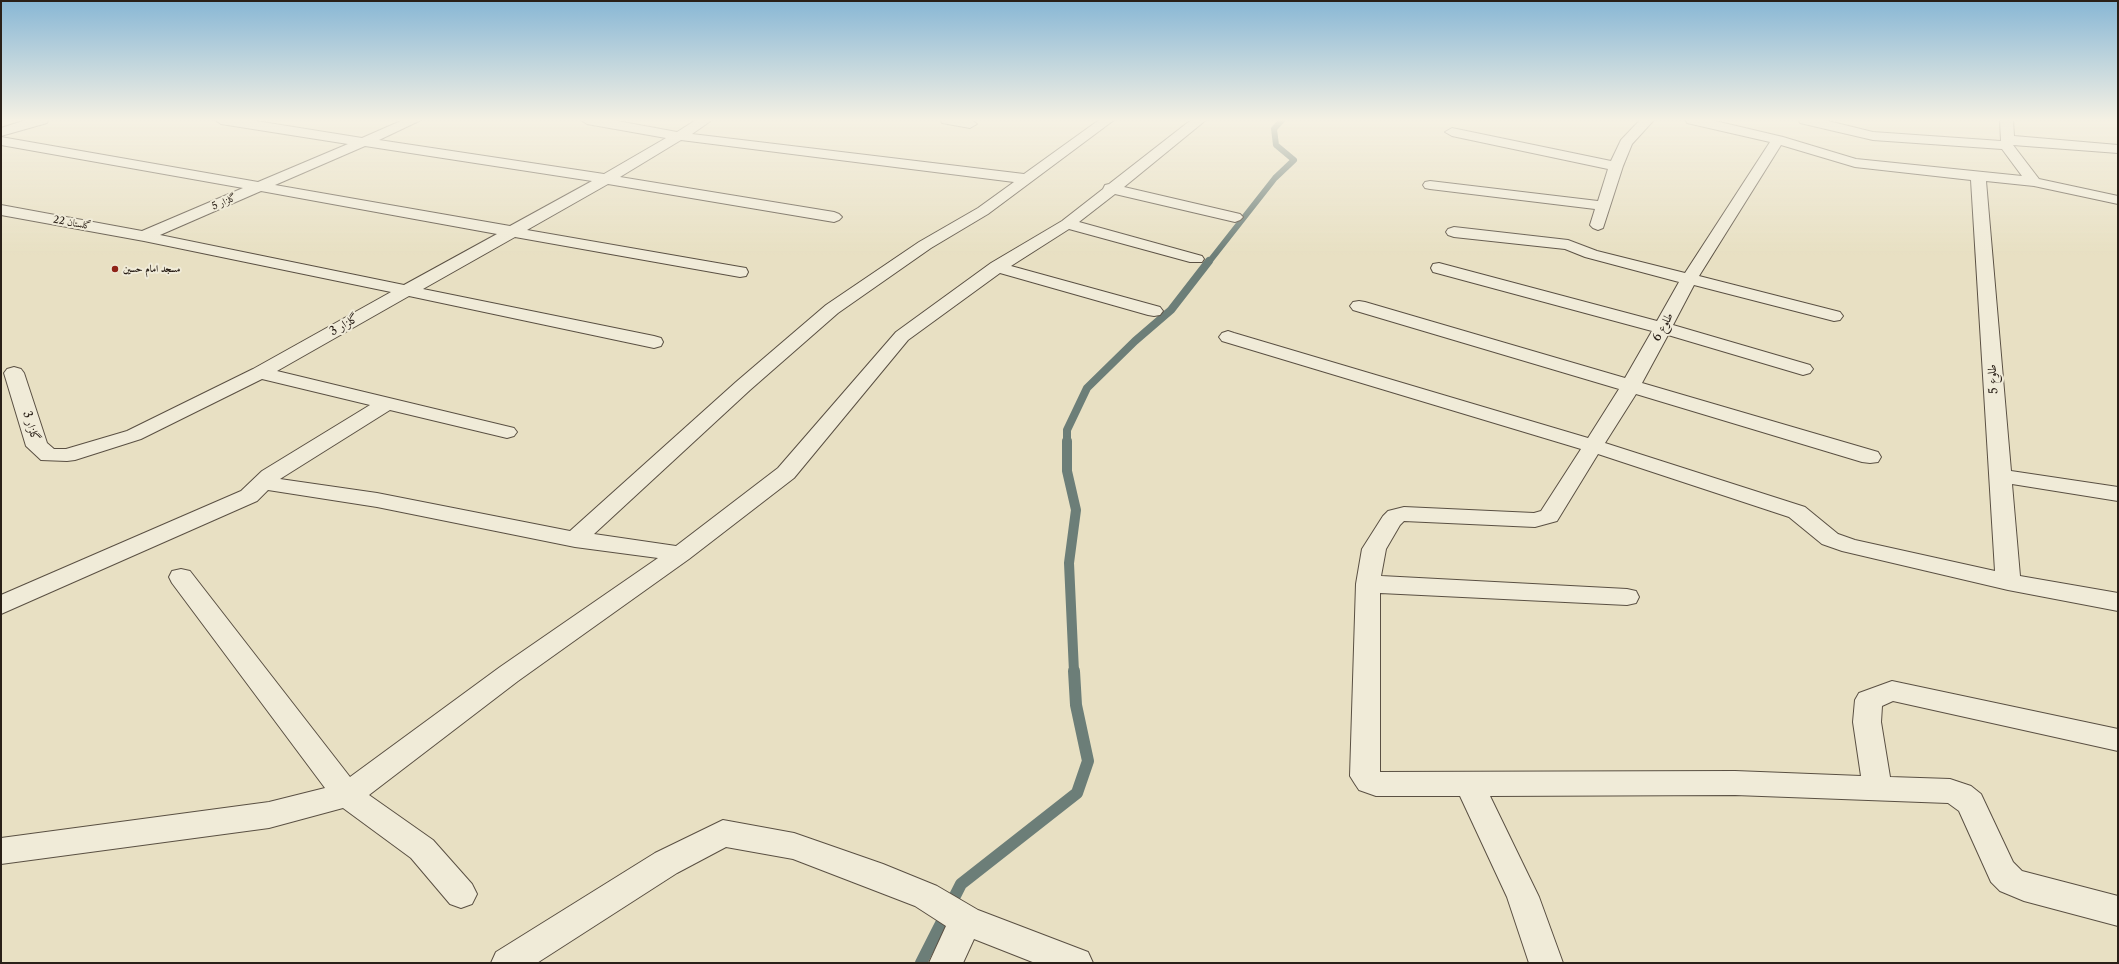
<!DOCTYPE html>
<meta charset="utf-8">
<style>
body{margin:0}
#map{position:relative;width:2119px;height:964px;overflow:hidden;background:#e8e0c3;font-family:"Libre Caslon Text",serif}
canvas{display:block}
.frame{position:absolute;inset:0;border:2px solid #2a2018;pointer-events:none}
</style>
<div id="map">
<canvas width="2119" height="964"></canvas>
<div class="frame"></div>
</div>
<script>
const c = document.querySelector('canvas').getContext('2d');
c.lineJoin = 'round';
function shape(rows) {
  const path = new Path2D();
  for (const r of rows) {
    path.moveTo(r[0], r[1]);
    for (let i = 2; i < r.length; i += 2) path.lineTo(r[i], r[i + 1]);
  }
  return path;
}
function strokePath(path, color, width, dash) {
  c.strokeStyle = color;
  c.lineWidth = width;
  c.lineCap = dash ? 'butt' : 'round';
  c.setLineDash(dash || []);
  c.stroke(path);
}
function fillPath(path, color) {
  c.fillStyle = color;
  c.fill(path, 'evenodd');
}
function label(font, color, halo, rows, align = 'center') {
  c.font = font + ' "Libre Caslon Text",Amiri,serif';
  c.lineWidth = 4;
  c.setLineDash([]);
  c.textBaseline = 'middle';
  c.strokeStyle = halo;
  c.fillStyle = color;
  for (const [text, x, y, turn = 0] of rows) {
    c.save();
    c.translate(x, y);
    c.rotate((+turn || 0) * Math.PI / 180);
    c.textAlign = isNaN(turn) ? turn : align;
    if (halo) c.strokeText(text, 0, 0);
    c.fillText(text, 0, 0);
    c.restore();
  }
}
strokePath(shape([
 [1209,262,1275,178,1294,160,1276,145,1274,129,1282,120]
]), '#6c7e78', 6);
strokePath(shape([
 [1067,442,1067,430,1087,388,1135,341,1171,310,1209,261]
]), '#6c7e78', 8);
strokePath(shape([
 [1067,441,1067,471,1076,510,1069,563,1074,672]
]), '#6c7e78', 10);
strokePath(shape([
 [921,963,961,884,1077,793,1088,761,1076,705,1074,671]
]), '#6c7e78', 12);
const minor = shape([
 [26,120,48,120,47,123,1,136,1,128,26,120],
 [215,120,250,120,362,138,403,120,421,120,379,140,604,174,666,138,587,124,581,120,612,120,677,132,696,120,712,120,692,134,1024,174,1099,120,1114,120,988,214,931,248,838,313,750,390,594,534,676,546,778,468,896,332,991,263,1062,221,1103,189,1105,185,1109,184,1191,120,1206,120,1124,187,1240,214,1243,217,1240,220,1235,222,1115,194,1079,222,1202,256,1204,259,1202,262,1190,262,1069,229,1011,266,1160,307,1163,311,1160,315,1154,316,1148,315,1000,273,908,340,794,478,689,559,518,681,369,795,433,840,472,884,477,894,472,904,461,908,450,904,411,858,343,808,269,828,1,864,1,838,269,802,325,788,172,583,169,577,172,571,181,569,190,571,350,777,500,667,658,558,575,547,377,507,268,490,257,501,1,614,1,595,241,491,262,471,370,405,262,379,141,439,75,460,67,461,41,460,26,446,4,373,7,369,14,367,21,369,24,373,47,443,54,449,66,449,127,431,253,369,391,292,144,241,1,215,1,205,142,231,243,188,1,145,1,137,258,182,348,144,221,124,215,120],
 [681,140,1014,182,978,208,919,242,826,305,736,382,570,531,377,493,280,479,390,410,507,438,514,436,517,432,514,428,277,371,409,296,654,348,661,346,663,342,661,338,654,336,423,289,515,237,740,277,746,276,748,272,746,268,740,267,527,230,608,184,834,222,839,220,842,217,839,214,834,212,620,177,681,140],
 [365,146,592,181,510,226,275,185,365,146],
 [261,191,497,234,404,285,160,235,261,191],
 [941,120,972,120,977,124,970,128,942,123,941,120],
 [1640,120,1654,120,1632,144,1623,166,1603,228,1598,230,1593,228,1590,225,1595,209,1430,189,1425,188,1423,185,1425,182,1430,181,1598,201,1608,169,1452,136,1445,132,1452,128,1611,161,1621,140,1640,120],
 [1686,120,1711,120,1783,137,1856,159,2022,176,2002,149,1873,140,1800,123,1799,120,1824,120,1873,132,2001,141,2000,120,2013,120,2014,136,2118,145,2118,153,2013,145,2039,179,2118,196,2118,204,2034,186,1986,181,2011,471,2118,487,2118,501,2012,484,2020,576,2118,593,2118,611,2008,590,1842,551,1822,544,1789,517,1598,454,1557,521,1535,527,1404,521,1400,525,1386,549,1381,576,1627,589,1636,591,1639,597,1636,603,1627,605,1380,593,1380,772,1735,771,1861,776,1853,722,1855,700,1859,693,1892,681,2118,729,2118,751,1893,701,1882,706,1881,722,1890,777,1950,779,1971,786,1981,794,2013,862,2022,871,2118,896,2118,926,2024,901,2000,891,1991,882,1959,811,1948,803,1735,795,1490,796,1539,897,1563,963,1529,963,1507,897,1460,796,1376,796,1359,790,1355,784,1350,776,1356,584,1362,549,1383,516,1388,511,1404,507,1534,513,1541,511,1581,449,1222,341,1219,337,1222,333,1228,331,1234,333,1588,438,1619,389,1353,310,1350,306,1353,302,1359,301,1365,302,1625,378,1652,331,1433,272,1431,268,1433,264,1439,263,1657,321,1679,282,1585,257,1565,249,1454,237,1448,235,1446,232,1448,229,1454,227,1568,240,1597,251,1685,273,1770,142,1687,123,1686,120],
 [1781,145,1855,167,1971,180,1995,571,1855,540,1838,534,1805,507,1605,443,1636,394,1862,462,1870,463,1878,462,1881,457,1878,452,1642,383,1668,335,1803,375,1810,373,1813,369,1810,365,1673,325,1694,285,1834,321,1840,320,1843,316,1840,312,1699,276,1781,145],
 [723,820,794,833,883,864,937,886,978,910,1088,952,1093,963,1035,963,974,939,963,963,929,963,946,926,915,906,793,859,726,847,677,873,537,963,491,963,496,952,655,853,723,820]
]);
strokePath(minor, '#5a5043', 2);
fillPath(minor, '#f0ebd8');
const sky = c.createLinearGradient(0, 0, 0, 255);
sky.addColorStop(0, '#88b7d5');
sky.addColorStop(0.47, '#f5f1e4');
sky.addColorStop(1, '#f5f1e400');
c.fillStyle = sky;
c.fillRect(0, 0, 2119, 255);
for (const [x, y, r, color] of [
 [115,269,4,"#8f2418"]
]) {
  const dot = new Path2D();
  dot.arc(x, y, r, 0, 2 * Math.PI);
  c.fillStyle = color;
  c.fill(dot);
  strokePath(dot, '#f0ebd8', 1.5);
}
label('10px', '#2a2018', '#f0ebd8', [
 ["گلزار 5",224,202,-23],
 ["گلستان 22",72,223,10]
]);
label('bold 10px', '#2a2018', '#f0ebd8', [
 ["مسجد امام حسین",123,269]
], 'left');
label('12px', '#2a2018', '#f0ebd8', [
 ["گلزار 3",344,325,-30],
 ["طلوع 6",1663,327,-61],
 ["طلوع 5",1993,379,-94],
 ["گلزار 3",31,426,72]
]);
</script>
